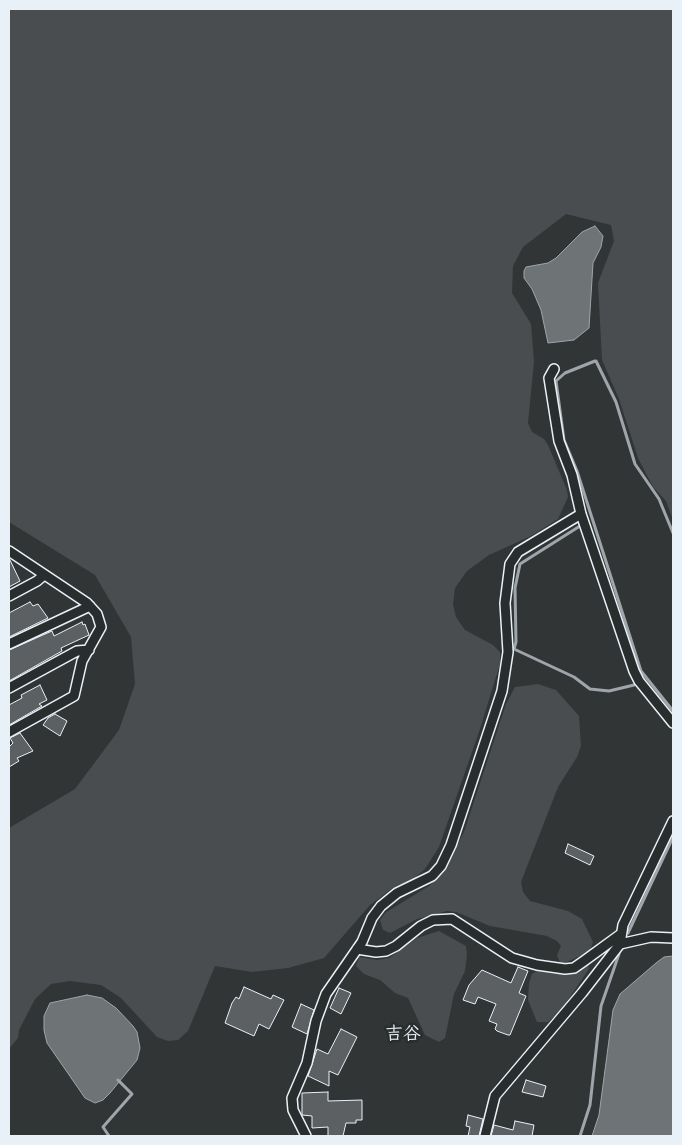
<!DOCTYPE html>
<meta charset="utf-8">
<style>
body{margin:0}
#map{position:relative;width:682px;height:1145px;overflow:hidden;background:#323536;font-family:Mynerve,sans-serif}
canvas{display:block}
.frame{position:absolute;inset:0;border:10px solid #e8f1f8;pointer-events:none}
</style>
<div id="map">
<canvas width="682" height="1145"></canvas>
<div class="frame"></div>
</div>
<script>
const c = document.querySelector('canvas').getContext('2d');
c.lineJoin = 'round';
function fillPath(path, color) {
  c.fillStyle = color;
  c.fill(path, 'evenodd');
}
function shape(rows) {
  const path = new Path2D();
  for (const r of rows) {
    path.moveTo(r[0], r[1]);
    for (let i = 2; i < r.length; i += 2) path.lineTo(r[i], r[i + 1]);
  }
  return path;
}
function strokePath(path, color, width, dash) {
  c.strokeStyle = color;
  c.lineWidth = width;
  c.lineCap = dash ? 'butt' : 'round';
  c.setLineDash(dash || []);
  c.stroke(path);
}
function label(font, color, halo, rows, align = 'center') {
  c.font = font + ' Mynerve,"Klee One",sans-serif';
  c.lineWidth = 5;
  c.setLineDash([]);
  c.textBaseline = 'middle';
  c.strokeStyle = halo;
  c.fillStyle = color;
  for (const [text, x, y, turn = 0] of rows) {
    c.save();
    c.translate(x, y);
    c.rotate((+turn || 0) * Math.PI / 180);
    c.textAlign = isNaN(turn) ? turn : align;
    if (halo) c.strokeText(text, 0, 0);
    c.fillText(text, 0, 0);
    c.restore();
  }
}
fillPath(shape([
 [9,9,673,9,673,520,666,501,653,487,638,458,619,399,602,360,598,283,614,241,611,225,566,214,523,247,513,266,512,293,531,324,534,362,528,423,532,432,544,439,548,445,567,490,568,497,558,519,531,536,489,555,467,571,455,588,453,604,456,617,465,630,493,645,500,652,500,664,480,729,439,847,425,869,412,880,394,887,370,905,324,958,288,968,252,972,215,966,188,1031,178,1040,168,1041,157,1037,121,998,101,985,70,981,51,984,35,999,19,1030,18,1038,9,1049,9,828,75,789,119,730,135,684,131,637,95,575,9,522],
 [538,684,556,690,579,716,581,746,577,757,558,787,521,882,523,892,530,901,568,911,582,919,593,942,590,951,565,963,560,963,557,955,561,946,557,941,547,936,490,926,456,912,447,911,417,919,390,933,383,930,380,920,385,913,429,886,443,873,464,832,506,704,515,687],
 [439,931,466,946,467,955,465,971,454,994,445,1038,439,1042,425,1035,408,998,395,993,380,980,364,974,356,966,359,957,377,960,389,958,417,938],
 [588,964,589,969,561,1010,548,1022,537,1022,528,1000,529,983,532,974,537,971,554,974,569,972]
]), '#494d4f');
const water = shape([
 [595,226,603,236,601,247,593,263,589,328,574,340,548,343,541,310,532,289,524,278,524,271,526,267,548,263,556,258,582,232,595,226],
 [673,956,673,1136,592,1136,599,1115,613,1010,620,994,656,963,664,957,673,956],
 [87,995,102,998,116,1008,133,1026,137,1032,140,1048,137,1060,110,1093,103,1100,95,1103,85,1098,47,1043,44,1030,44,1016,50,1003,87,995]
]);
fillPath(water, '#6e7376');
strokePath(water, '#9fa5aa', 1);
strokePath(shape([
 [595,361,565,373,556,381,564,440,577,471,641,671,673,711],
 [596,361,616,402,635,464,659,499,673,533],
 [514,649,516,642,515,588,520,564,580,526],
 [514,649,574,677,590,689,609,691,634,685],
 [628,933,673,837],
 [109,1136,103,1127,132,1094,118,1080],
 [580,1136,590,1105,601,1006,619,954]
]), '#9fa5aa', 3);
const building = shape([
 [9,558,20,581,9,587,9,558],
 [30,602,33,606,38,604,48,618,9,637,9,613,30,602],
 [82,622,83,625,85,624,89,635,61,648,62,651,9,681,9,650,52,631,54,636,82,622],
 [40,685,47,700,39,704,42,706,9,725,9,705,22,698,21,695,40,685],
 [55,714,67,721,60,736,43,725,48,718,55,714],
 [20,733,33,751,17,758,19,761,9,767,9,743,10,746,13,743,10,738,20,733],
 [568,844,594,856,590,865,565,853,568,844],
 [518,967,528,971,519,993,526,996,510,1035,508,1035,497,1031,495,1029,497,1024,489,1021,496,1004,478,997,475,1004,463,1000,469,985,482,970,511,983,518,967],
 [244,987,271,999,273,995,284,1000,269,1029,259,1024,254,1036,225,1023,232,1003,236,997,239,999,244,987],
 [339,988,351,993,341,1014,330,1008,339,988],
 [301,1004,314,1010,307,1034,292,1027,301,1004],
 [341,1029,357,1037,338,1075,329,1071,329,1086,308,1076,317,1049,328,1054,341,1029],
 [526,1080,546,1086,543,1097,522,1092,526,1080],
 [328,1092,328,1101,362,1100,362,1120,356,1120,356,1123,346,1123,343,1136,328,1136,328,1127,312,1128,312,1116,302,1115,302,1093,328,1092],
 [468,1115,483,1119,479,1136,468,1136,470,1127,466,1126,468,1115],
 [515,1121,534,1125,532,1136,491,1136,494,1125,513,1130,515,1121]
]);
fillPath(building, '#5c6063');
strokePath(building, '#e8f1f8', 1);
const minor = shape([
 [554,369,549,378,559,441,572,475,581,514,634,671,639,681,673,723],
 [9,551,87,603,97,614,101,627,82,661,74,696,9,732],
 [9,596,37,581,44,575],
 [9,644,90,606],
 [9,688,77,651,89,650],
 [620,944,651,937,673,938],
 [357,949,376,952,386,951,396,946,421,926,433,920,452,919,512,958,537,965,565,969,574,968,584,961,621,934],
 [306,1136,293,1110,292,1098,307,1063,316,1021,326,994,362,942,372,918,381,906,397,893,432,876,441,866,451,845,502,691,508,652,505,603,510,564,518,552,581,514],
 [485,1136,495,1096,582,993,620,944,623,925,673,821]
]);
strokePath(minor, '#e8f1f8', 12);
strokePath(minor, '#2a2d2e', 9);
label('bold 18px', '#e8f1f8', '#2a2d2e', [
 ["吉谷",403,1035]
]);
</script>
